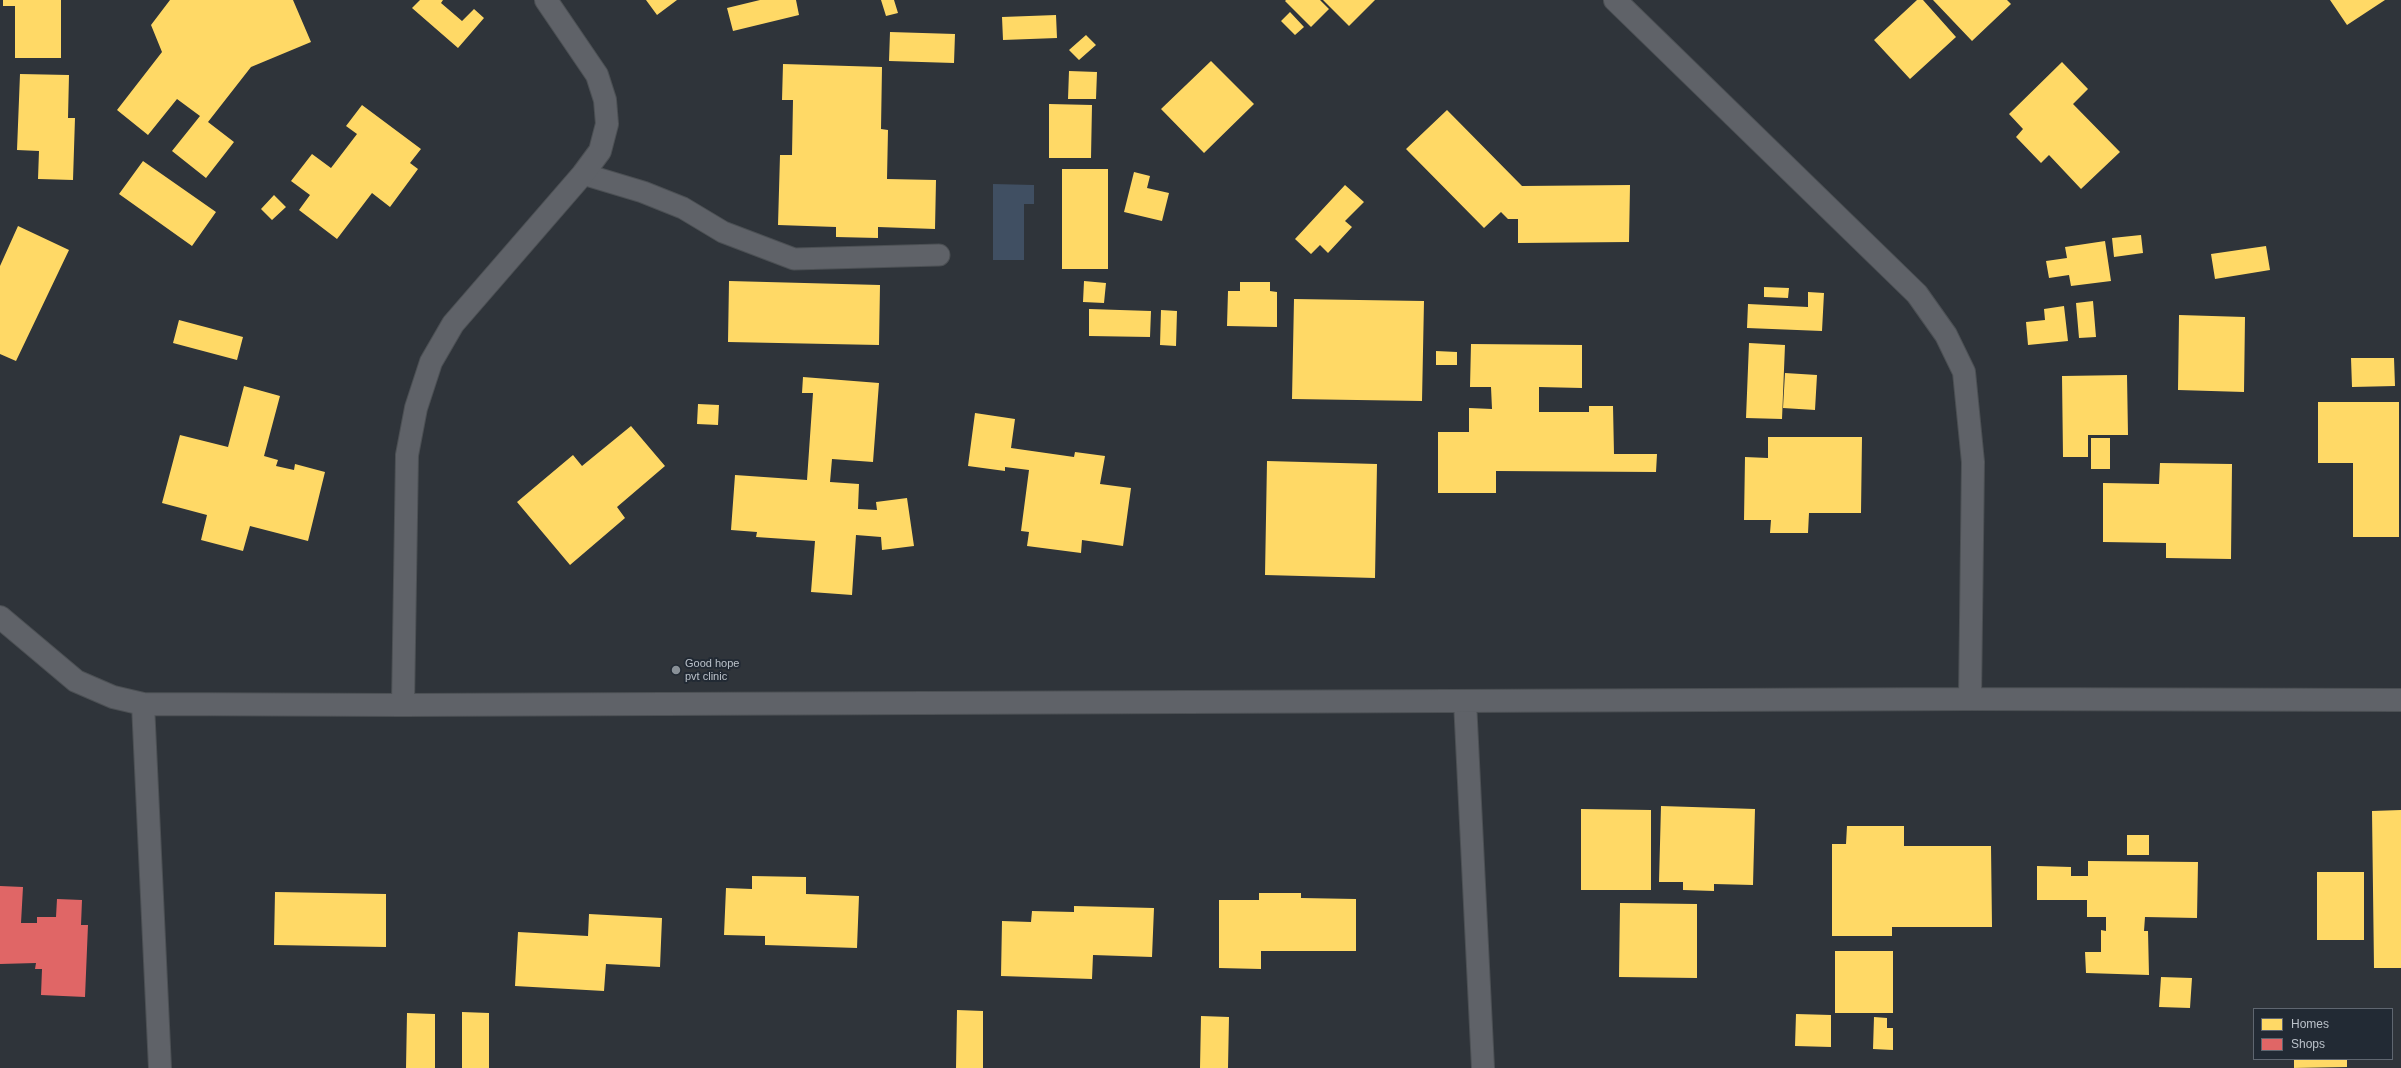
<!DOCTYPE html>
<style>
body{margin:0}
#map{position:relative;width:2401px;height:1068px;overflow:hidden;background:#2f343a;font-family:Arial,sans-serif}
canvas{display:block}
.legend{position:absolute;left:2253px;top:1008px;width:140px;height:52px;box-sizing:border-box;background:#222a34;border:1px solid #5f6670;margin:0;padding:5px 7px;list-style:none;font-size:12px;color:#bac1c9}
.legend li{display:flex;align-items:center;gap:8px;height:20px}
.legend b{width:20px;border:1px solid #5f6670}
</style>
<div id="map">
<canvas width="2401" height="1068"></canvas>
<ul class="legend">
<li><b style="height:11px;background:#ffd966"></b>Homes</li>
<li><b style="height:11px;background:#e06666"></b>Shops</li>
</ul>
</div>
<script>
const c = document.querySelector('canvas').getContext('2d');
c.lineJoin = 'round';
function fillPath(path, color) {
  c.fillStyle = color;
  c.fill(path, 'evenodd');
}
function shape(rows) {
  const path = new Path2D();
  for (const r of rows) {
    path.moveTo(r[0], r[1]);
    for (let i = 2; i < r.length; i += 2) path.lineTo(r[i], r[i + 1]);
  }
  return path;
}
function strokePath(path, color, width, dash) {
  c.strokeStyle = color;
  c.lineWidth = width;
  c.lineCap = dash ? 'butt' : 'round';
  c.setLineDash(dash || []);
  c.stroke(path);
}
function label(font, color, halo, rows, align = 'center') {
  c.font = font + ' Arial,sans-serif';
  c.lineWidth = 4;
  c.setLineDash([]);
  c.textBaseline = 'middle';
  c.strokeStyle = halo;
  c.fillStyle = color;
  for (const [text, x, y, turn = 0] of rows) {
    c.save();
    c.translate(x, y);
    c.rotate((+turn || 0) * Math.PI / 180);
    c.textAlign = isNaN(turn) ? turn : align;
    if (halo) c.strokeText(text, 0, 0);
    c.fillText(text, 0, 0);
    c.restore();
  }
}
fillPath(shape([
 [993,184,1034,185,1034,204,1024,204,1024,260,993,260]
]), '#404f62');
fillPath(shape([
 [3,0,61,0,61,58,15,58,15,6,3,6],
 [170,0,293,0,311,42,251,67,208,122,234,142,206,178,172,151,200,116,177,99,148,135,117,110,162,52,151,25],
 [420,0,443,0,441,3,462,21,474,9,484,18,458,48,412,8],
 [646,0,677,0,657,15],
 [760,0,796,0,799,15,733,31,727,8],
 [881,0,894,0,898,13,886,16],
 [1286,0,1320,0,1329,9,1311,27,1285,1],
 [1323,0,1375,0,1349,26],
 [1917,0,1923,0,1956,37,1910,79,1874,40],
 [1933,0,2007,0,2011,4,1972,41],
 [2330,0,2385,0,2347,25],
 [1290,12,1304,27,1295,35,1281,21],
 [1056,15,1057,38,1003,40,1002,17],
 [890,32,955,34,954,63,889,61],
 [1086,35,1096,45,1079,60,1069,50],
 [1211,61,1254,104,1204,153,1161,109],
 [2062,62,2088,89,2073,104,2120,152,2081,189,2049,155,2041,163,2016,137,2023,129,2009,114],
 [783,64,882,67,881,129,888,130,887,179,936,180,935,229,878,227,878,238,836,237,836,227,778,225,780,155,792,155,793,100,782,100],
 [1069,71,1097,72,1096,99,1068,99],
 [20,74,69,75,68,118,75,118,73,180,38,179,39,151,17,150],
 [1049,104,1092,105,1091,158,1049,158],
 [362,105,421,149,410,163,418,169,390,207,372,193,337,239,299,210,310,195,291,181,312,154,331,168,357,134,346,126],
 [1447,110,1522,186,1630,185,1629,242,1518,243,1518,219,1508,219,1501,212,1484,228,1406,149],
 [143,161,216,212,192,246,119,194],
 [1062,169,1108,169,1108,269,1062,269],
 [1134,172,1150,176,1147,188,1169,193,1162,221,1124,212],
 [1345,185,1364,202,1345,221,1352,227,1328,253,1320,245,1311,254,1295,239],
 [274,195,286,207,272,220,261,209],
 [18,226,69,250,16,361,0,354,0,266],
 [2141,235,2143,253,2114,257,2112,238],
 [2105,241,2111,281,2071,286,2069,275,2049,278,2046,261,2067,258,2065,247],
 [2266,246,2270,270,2215,279,2211,254],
 [729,281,880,285,879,345,728,342],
 [1084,281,1106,283,1104,303,1083,302],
 [1240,282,1270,282,1270,291,1277,292,1277,327,1227,326,1228,291,1240,291],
 [1764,287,1789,288,1788,298,1764,297],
 [1808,292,1824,293,1822,331,1747,328,1748,304,1808,307],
 [1294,299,1424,301,1422,401,1292,399],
 [2093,301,2096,337,2079,338,2076,303],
 [2064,306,2068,341,2028,345,2026,322,2045,320,2044,309],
 [1089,309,1151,311,1150,337,1089,336],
 [1161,310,1177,311,1176,346,1160,345],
 [2179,315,2245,317,2244,392,2178,390],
 [179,320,243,337,237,360,173,343],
 [1749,343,1785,345,1782,419,1746,418],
 [1471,344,1582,345,1582,388,1539,387,1539,412,1589,412,1589,406,1613,406,1614,454,1657,454,1656,472,1496,471,1496,493,1438,493,1438,432,1469,432,1469,408,1492,409,1491,387,1470,387],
 [1436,351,1457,352,1457,365,1436,365],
 [2351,358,2394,358,2395,386,2352,387],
 [1785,373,1817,375,1815,410,1783,408],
 [2127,375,2128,435,2088,435,2088,457,2063,457,2062,376],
 [803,377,879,383,873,462,832,459,830,482,859,484,858,509,877,510,876,502,907,498,914,546,882,550,881,537,856,535,852,595,811,592,815,541,756,537,757,532,731,530,735,475,807,480,813,393,802,393],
 [244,386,280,396,264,456,278,460,276,466,294,470,295,464,325,472,308,541,250,526,243,551,201,540,207,515,162,503,180,435,228,447],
 [2318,402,2399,402,2399,537,2353,537,2353,463,2318,463],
 [698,404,719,405,718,425,697,424],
 [975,413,1015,419,1011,448,1074,457,1075,452,1105,456,1100,484,1131,488,1123,546,1082,540,1081,553,1027,546,1029,532,1021,531,1029,470,1005,467,1005,471,968,466],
 [631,426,665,466,617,507,625,518,570,565,517,502,573,455,582,466],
 [1768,437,1862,437,1861,513,1809,513,1808,533,1770,533,1771,520,1744,520,1745,457,1768,458],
 [2091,438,2110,438,2110,469,2091,469],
 [1267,461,1377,464,1375,578,1265,575],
 [2160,463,2232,464,2231,559,2166,558,2166,543,2103,542,2103,483,2159,484],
 [1661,806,1755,809,1753,885,1714,884,1714,891,1683,890,1683,882,1659,882],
 [1581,809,1651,810,1651,890,1581,890],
 [2401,810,2401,968,2374,968,2372,811],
 [1847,826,1904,826,1904,846,1991,846,1992,927,1892,927,1892,936,1832,936,1832,844,1846,844],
 [2127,835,2149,835,2149,855,2127,855],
 [2088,861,2198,862,2197,918,2145,917,2144,931,2148,931,2149,975,2086,973,2085,952,2101,952,2101,930,2106,931,2106,917,2087,917,2087,900,2037,900,2037,866,2071,867,2071,876,2088,876],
 [2317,872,2364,872,2364,940,2317,940],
 [752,876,806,877,806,894,859,896,857,948,765,945,765,936,724,935,726,888,752,889],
 [275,892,386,894,386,947,274,945],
 [1259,893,1301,893,1301,898,1356,899,1356,951,1261,951,1261,969,1219,968,1219,900,1259,900],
 [1620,903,1697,904,1697,978,1619,977],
 [1074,906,1154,908,1152,957,1093,955,1092,979,1001,976,1002,921,1031,922,1032,911,1074,912],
 [589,914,662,918,660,967,606,964,604,991,515,986,518,932,588,936],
 [1835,951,1893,951,1893,1013,1835,1013],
 [2161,977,2192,978,2190,1008,2159,1007],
 [957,1010,983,1011,983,1068,956,1068],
 [462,1012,489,1013,489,1068,462,1068],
 [407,1013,435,1014,435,1068,406,1068],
 [1796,1014,1831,1015,1831,1047,1795,1046],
 [1201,1016,1229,1017,1228,1068,1200,1068],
 [1874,1017,1887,1018,1887,1028,1893,1028,1893,1050,1873,1049],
 [2294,1059,2347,1059,2347,1067,2294,1068]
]), '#ffd966');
fillPath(shape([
 [0,886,23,887,21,923,37,923,37,917,56,917,57,899,82,900,81,925,88,925,85,997,41,995,42,969,35,969,36,963,0,964]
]), '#e06666');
const service = shape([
 [583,174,643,192,683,208,723,232,794,259,939,255]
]);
const minor = shape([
 [1615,0,1917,294,1946,335,1964,372,1973,462,1970,699],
 [0,617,76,681,113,697,143,704,403,705,1970,699,2401,700],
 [1465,701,1483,1068],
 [143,704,160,1068],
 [403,705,407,455,416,408,431,362,453,324,583,174,600,151,607,124,605,100,597,75,546,0]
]);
strokePath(service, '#4c5054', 23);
strokePath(minor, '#4c5054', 24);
strokePath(service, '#5f6268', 21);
strokePath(minor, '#5f6268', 22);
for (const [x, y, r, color] of [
 [676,670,5,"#899097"]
]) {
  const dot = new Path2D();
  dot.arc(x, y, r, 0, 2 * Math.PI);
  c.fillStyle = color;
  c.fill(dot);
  strokePath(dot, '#222a34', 1.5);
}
label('11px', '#bac1c9', '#222a34', [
 ["Good hope",685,664],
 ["pvt clinic",685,677]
], 'left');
</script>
